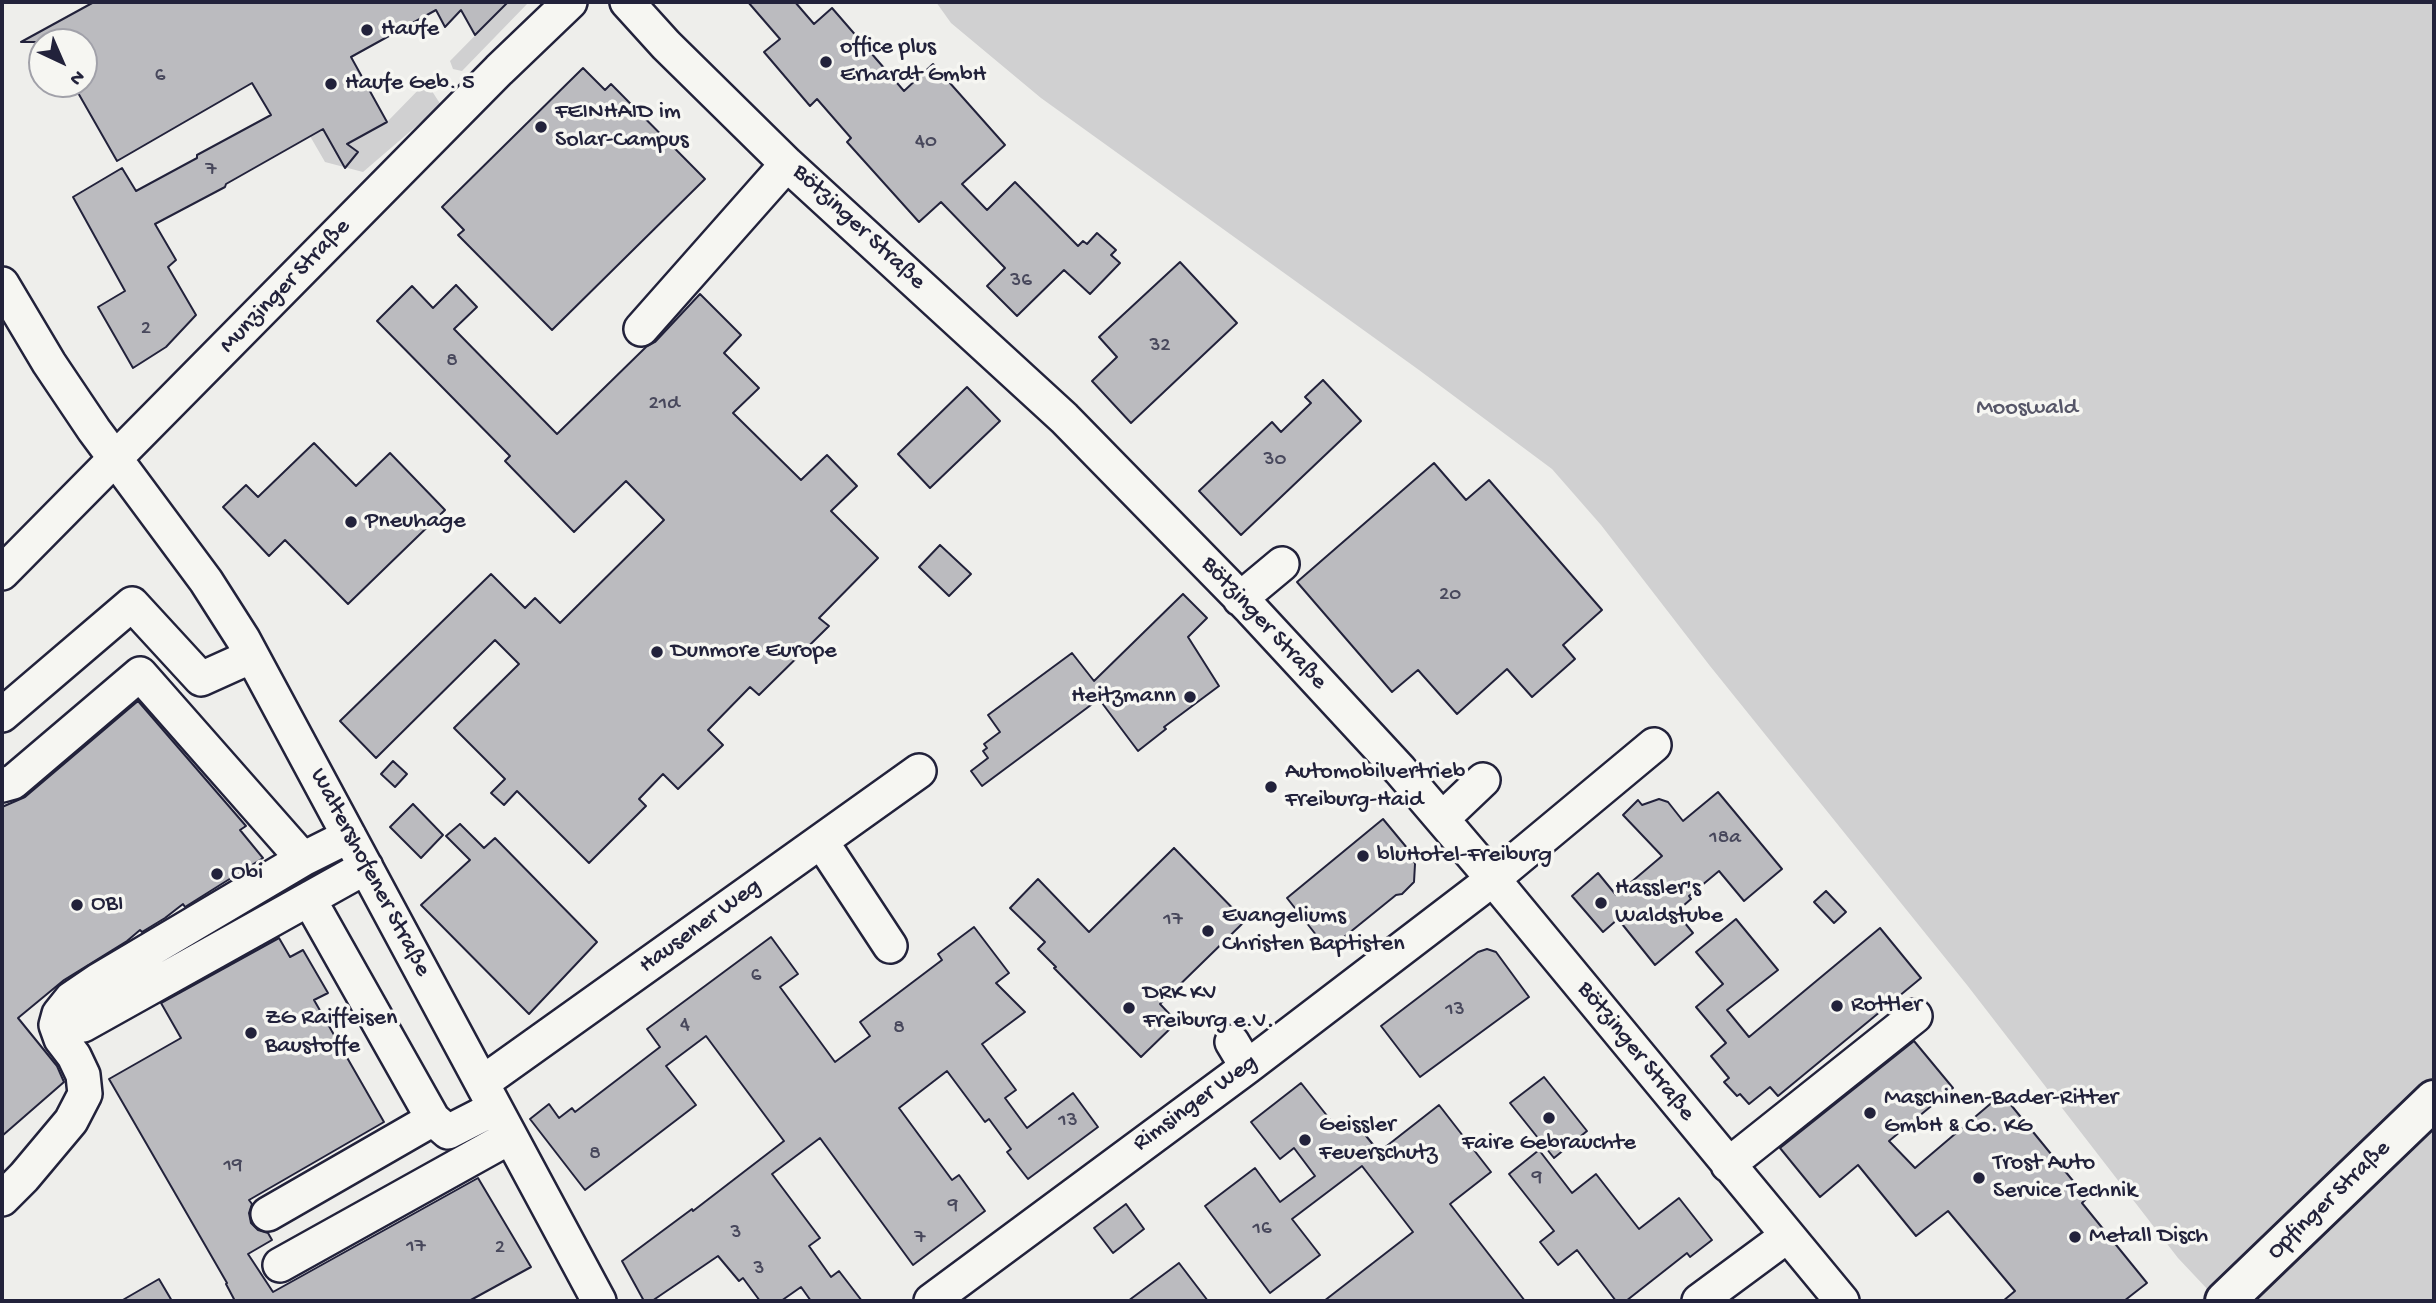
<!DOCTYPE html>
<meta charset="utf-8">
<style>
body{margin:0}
#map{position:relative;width:2436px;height:1303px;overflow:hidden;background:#eeeeeb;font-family:"Gochi Hand",sans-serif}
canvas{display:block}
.frame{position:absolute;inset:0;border:4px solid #22223b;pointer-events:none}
.north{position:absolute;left:28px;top:28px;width:70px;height:70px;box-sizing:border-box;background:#f6f6f2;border:2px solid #a1a1a9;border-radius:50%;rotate:136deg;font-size:19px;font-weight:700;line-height:28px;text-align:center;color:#22223b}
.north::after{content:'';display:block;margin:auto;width:24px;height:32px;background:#22223b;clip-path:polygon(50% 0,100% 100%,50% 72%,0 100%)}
</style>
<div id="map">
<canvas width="2436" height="1303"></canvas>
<div class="frame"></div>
<div class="north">N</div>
</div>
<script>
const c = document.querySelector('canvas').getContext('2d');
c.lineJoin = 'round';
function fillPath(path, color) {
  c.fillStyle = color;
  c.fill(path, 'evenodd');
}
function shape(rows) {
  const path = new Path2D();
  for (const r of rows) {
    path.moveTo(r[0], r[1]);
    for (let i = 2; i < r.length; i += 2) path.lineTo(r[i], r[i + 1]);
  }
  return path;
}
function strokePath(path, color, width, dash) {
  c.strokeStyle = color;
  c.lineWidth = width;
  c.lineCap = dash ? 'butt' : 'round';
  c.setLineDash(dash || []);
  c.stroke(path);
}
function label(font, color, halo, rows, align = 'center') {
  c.font = font + ' "Gochi Hand",sans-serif';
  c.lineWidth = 7;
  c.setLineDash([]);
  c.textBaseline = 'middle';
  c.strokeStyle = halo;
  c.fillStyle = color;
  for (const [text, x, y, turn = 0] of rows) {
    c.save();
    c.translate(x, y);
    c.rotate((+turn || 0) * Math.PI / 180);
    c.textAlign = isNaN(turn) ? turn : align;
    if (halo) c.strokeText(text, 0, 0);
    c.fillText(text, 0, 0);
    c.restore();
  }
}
fillPath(shape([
 [508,2,529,2,462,71,453,69,450,61],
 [936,2,2434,2,2434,1301,2200,1301,2210,1292,2178,1258,1967,985,1710,666,1601,525,1552,469,1419,370,1041,98,951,23],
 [277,79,387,122,426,82,441,105,363,172,325,162]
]), '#d0d0d1');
const building = shape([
 [94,2,508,2,475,35,461,10,445,27,436,10,351,57,387,122,347,144,358,152,345,168,323,129,226,184,225,187,155,224,176,260,168,267,196,315,166,347,133,368,98,307,125,291,73,197,122,168,136,191,197,158,197,155,271,115,252,83,117,161,73,84,84,84,84,42,21,42,94,2],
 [748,2,795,2,814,24,832,8,904,91,933,64,1005,145,962,184,987,210,1015,182,1078,246,1083,241,1087,244,1097,233,1116,250,1111,255,1120,263,1090,294,1064,270,1017,316,987,286,1005,268,941,202,919,222,847,142,851,138,817,99,810,106,764,52,780,39,748,2],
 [583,68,605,90,611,84,705,179,552,330,458,235,464,230,442,207,583,68],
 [1180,262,1237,323,1131,423,1092,381,1117,357,1099,337,1180,262],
 [456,285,477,307,454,329,557,434,646,347,655,342,700,294,741,335,724,353,759,388,733,413,801,480,827,455,857,486,831,511,878,558,819,618,829,626,759,695,750,687,708,730,723,745,678,789,663,774,639,799,646,806,589,863,517,791,504,805,491,793,505,779,454,728,519,664,495,640,376,758,340,721,491,574,525,608,535,598,560,623,664,520,626,481,574,532,505,461,510,456,377,321,412,286,433,308,456,285],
 [1323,380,1361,421,1241,535,1199,491,1272,422,1281,432,1311,403,1305,397,1323,380],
 [967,387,1000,421,930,488,898,454,967,387],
 [314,443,356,486,390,453,445,510,348,604,285,540,269,556,223,507,246,485,258,497,314,443],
 [1434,463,1466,500,1489,480,1602,610,1563,645,1575,659,1532,697,1507,669,1457,714,1418,670,1392,692,1297,582,1434,463],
 [940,545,971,574,949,596,919,567,940,545],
 [1183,594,1207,618,1188,637,1219,686,1164,727,1166,729,1138,751,1099,699,982,786,971,771,988,758,983,751,987,748,984,744,1000,732,988,715,1072,653,1094,681,1183,594],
 [138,701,246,826,240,830,263,858,185,907,183,904,165,918,142,932,140,930,127,941,64,980,18,1018,57,1066,64,1082,2,1136,2,807,25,797,138,701],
 [393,761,407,774,395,787,381,774,393,761],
 [1718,792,1782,869,1744,901,1719,871,1689,896,1691,899,1676,912,1693,933,1655,965,1618,919,1603,932,1572,896,1598,873,1616,895,1662,856,1623,815,1638,800,1642,805,1659,799,1668,802,1683,821,1718,792],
 [413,804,443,835,421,858,390,827,413,804],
 [1383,819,1412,854,1415,864,1414,882,1402,894,1396,895,1328,950,1287,898,1383,819],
 [460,824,484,848,495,838,597,942,529,1014,421,905,470,860,446,836,460,824],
 [1174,848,1245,921,1160,1004,1177,1022,1141,1057,1054,968,1056,967,1038,949,1045,942,1010,908,1038,879,1089,932,1174,848],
 [1826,891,1846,912,1834,923,1814,902,1826,891],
 [1736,919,1778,970,1727,1010,1749,1037,1880,928,1921,978,1778,1096,1770,1087,1749,1104,1740,1094,1737,1096,1724,1082,1729,1078,1711,1056,1726,1043,1696,1007,1723,984,1696,952,1736,919],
 [974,927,1009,973,996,983,1025,1012,982,1044,1016,1090,1005,1098,1027,1128,1073,1093,1098,1127,1028,1179,1007,1152,1011,1149,989,1119,985,1122,947,1071,899,1108,952,1180,959,1175,985,1211,913,1265,820,1138,772,1174,820,1238,809,1246,831,1277,839,1271,862,1301,811,1301,801,1287,781,1301,760,1301,743,1278,739,1281,718,1256,652,1301,644,1301,622,1261,692,1209,693,1211,784,1141,706,1036,666,1066,696,1105,585,1190,530,1119,549,1104,559,1118,572,1108,575,1112,660,1047,647,1029,771,937,798,974,780,987,835,1062,870,1036,860,1022,942,960,938,954,974,927],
 [279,938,290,957,303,950,328,993,314,1000,384,1122,249,1200,252,1204,249,1213,251,1223,258,1230,268,1233,272,1240,248,1254,273,1292,478,1178,531,1267,469,1301,235,1301,226,1284,227,1283,109,1079,181,1038,161,1003,279,938],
 [1487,949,1496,952,1529,997,1420,1077,1381,1026,1478,952,1487,949],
 [1914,1041,1953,1088,1889,1141,1915,1168,2002,1094,2087,1198,2082,1203,2147,1283,2124,1301,2003,1301,2015,1291,1948,1211,1916,1236,1858,1165,1820,1197,1780,1148,1914,1041],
 [1544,1077,1587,1131,1554,1158,1510,1103,1544,1077],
 [1301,1083,1340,1132,1354,1121,1379,1152,1439,1105,1491,1172,1450,1204,1525,1301,1324,1301,1413,1232,1362,1166,1292,1219,1320,1255,1270,1293,1205,1206,1255,1168,1280,1202,1315,1176,1294,1148,1280,1159,1251,1122,1301,1083],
 [1539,1150,1572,1193,1596,1174,1639,1229,1679,1198,1712,1240,1690,1257,1687,1253,1626,1301,1616,1301,1577,1250,1558,1265,1540,1242,1554,1231,1509,1174,1539,1150],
 [1126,1204,1144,1229,1113,1253,1094,1228,1126,1204],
 [1179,1263,1208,1301,1128,1301,1179,1263],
 [159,1279,172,1301,121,1301,159,1279]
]);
fillPath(building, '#bbbbbf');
strokePath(building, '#22223b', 2);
const minor = shape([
 [627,2,666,45,787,164,1064,418,1251,609,1400,770,1493,879,1842,1301],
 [2,284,49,363,94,430,206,581,243,639,599,1301],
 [641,329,787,164],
 [2,573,499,70,570,2],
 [1240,599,1282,564],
 [2,715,132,604,201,679,252,656],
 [2,785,13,782,140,674,303,859,349,836],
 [1442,819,1483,780],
 [821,841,890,946],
 [309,899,433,1119],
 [83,1025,366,867],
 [1232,1042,1247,1067],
 [482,1083,919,771],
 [1728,1165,1915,1016],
 [2,1199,24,1177,71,1121,85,1094,83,1075,74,1056,61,1039,56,1025,59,1014,71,999,99,980,303,859],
 [268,1214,433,1119,448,1132,495,1108],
 [280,1265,510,1137],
 [931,1301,1247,1067,1493,879,1654,745],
 [1699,1301,1787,1236]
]);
const major = shape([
 [2225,1301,2434,1100]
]);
strokePath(minor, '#22223b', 38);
strokePath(major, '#22223b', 44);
strokePath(minor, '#f6f6f2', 33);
strokePath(major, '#f6f6f2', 38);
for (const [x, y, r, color] of [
 [367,30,7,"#22223b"],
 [826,62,7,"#22223b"],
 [331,84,7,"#22223b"],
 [541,127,7,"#22223b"],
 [351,522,7,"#22223b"],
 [657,652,7,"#22223b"],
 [1190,697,7,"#22223b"],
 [1271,787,7,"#22223b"],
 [1363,856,7,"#22223b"],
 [217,874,7,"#22223b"],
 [1601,903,7,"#22223b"],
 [77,905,7,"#22223b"],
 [1208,931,7,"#22223b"],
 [1837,1006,7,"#22223b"],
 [1129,1008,7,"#22223b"],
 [251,1033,7,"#22223b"],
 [1870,1113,7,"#22223b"],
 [1549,1118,7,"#22223b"],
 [1305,1140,7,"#22223b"],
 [1979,1178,7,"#22223b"],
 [2075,1237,7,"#22223b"]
]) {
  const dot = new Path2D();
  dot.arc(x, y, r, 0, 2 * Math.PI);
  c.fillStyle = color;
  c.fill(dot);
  strokePath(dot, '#f6f6f2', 2.5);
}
label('21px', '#48485c', null, [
 ["6",160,77],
 ["40",926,143],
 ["7",211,171],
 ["36",1021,282],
 ["2",146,330],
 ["32",1160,347],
 ["8",452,362],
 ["21d",664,405],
 ["30",1275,461],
 ["20",1450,596],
 ["18a",1725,839],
 ["17",1173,921],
 ["6",756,977],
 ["13",1455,1011],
 ["4",685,1026],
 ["8",899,1029],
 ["13",1068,1122],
 ["8",595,1155],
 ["19",233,1167],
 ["9",1537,1179],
 ["9",953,1207],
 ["16",1262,1230],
 ["3",736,1234],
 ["7",920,1239],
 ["17",416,1248],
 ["2",500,1249],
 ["3",759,1270]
]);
label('24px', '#22223b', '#f6f6f2', [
 ["Haufe",381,30],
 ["office plus",840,48],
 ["Erhardt GmbH",840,76],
 ["Haufe Geb. 5",345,84],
 ["FEINHAID im",555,113],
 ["Solar-Campus",555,141],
 ["Pneuhage",365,522],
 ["Dunmore Europe",671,652],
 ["Heitzmann",1176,697,"right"],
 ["Automobilvertrieb",1285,773],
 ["Freiburg-Haid",1285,801],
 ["bluHotel-Freiburg",1377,856],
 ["Obi",231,874],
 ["Hassler's",1615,889],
 ["Waldstube",1615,917],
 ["OBI",91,905],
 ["Evangeliums",1222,917],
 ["Christen Baptisten",1222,945],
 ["DRK KV",1143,994],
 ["Freiburg e.V.",1143,1022],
 ["Rottler",1851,1006],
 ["ZG Raiffeisen",265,1019],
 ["Baustoffe",265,1047],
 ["Maschinen-Bader-Ritter",1884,1099],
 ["GmbH & Co. KG",1884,1127],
 ["Geissler",1319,1126],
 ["Feuerschutz",1319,1154],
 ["Faire Gebrauchte",1549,1144,"center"],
 ["Trost Auto",1993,1164],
 ["Service Technik",1993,1192],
 ["Metall Disch",2089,1237]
], 'left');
label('24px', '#22223b', '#f6f6f2', [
 ["Bötzinger Straße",858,228,43],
 ["Munzinger Straße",286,287,-46],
 ["Bötzinger Straße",1263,624,47],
 ["Waltershofener Straße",369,873,62],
 ["Hausener Weg",701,927,-36],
 ["Bötzinger Straße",1635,1052,51],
 ["Rimsinger Weg",1196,1104,-36],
 ["Opfinger Straße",2330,1201,-44]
]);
label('24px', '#565668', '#f6f6f2', [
 ["Mooswald",2027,409]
]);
</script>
